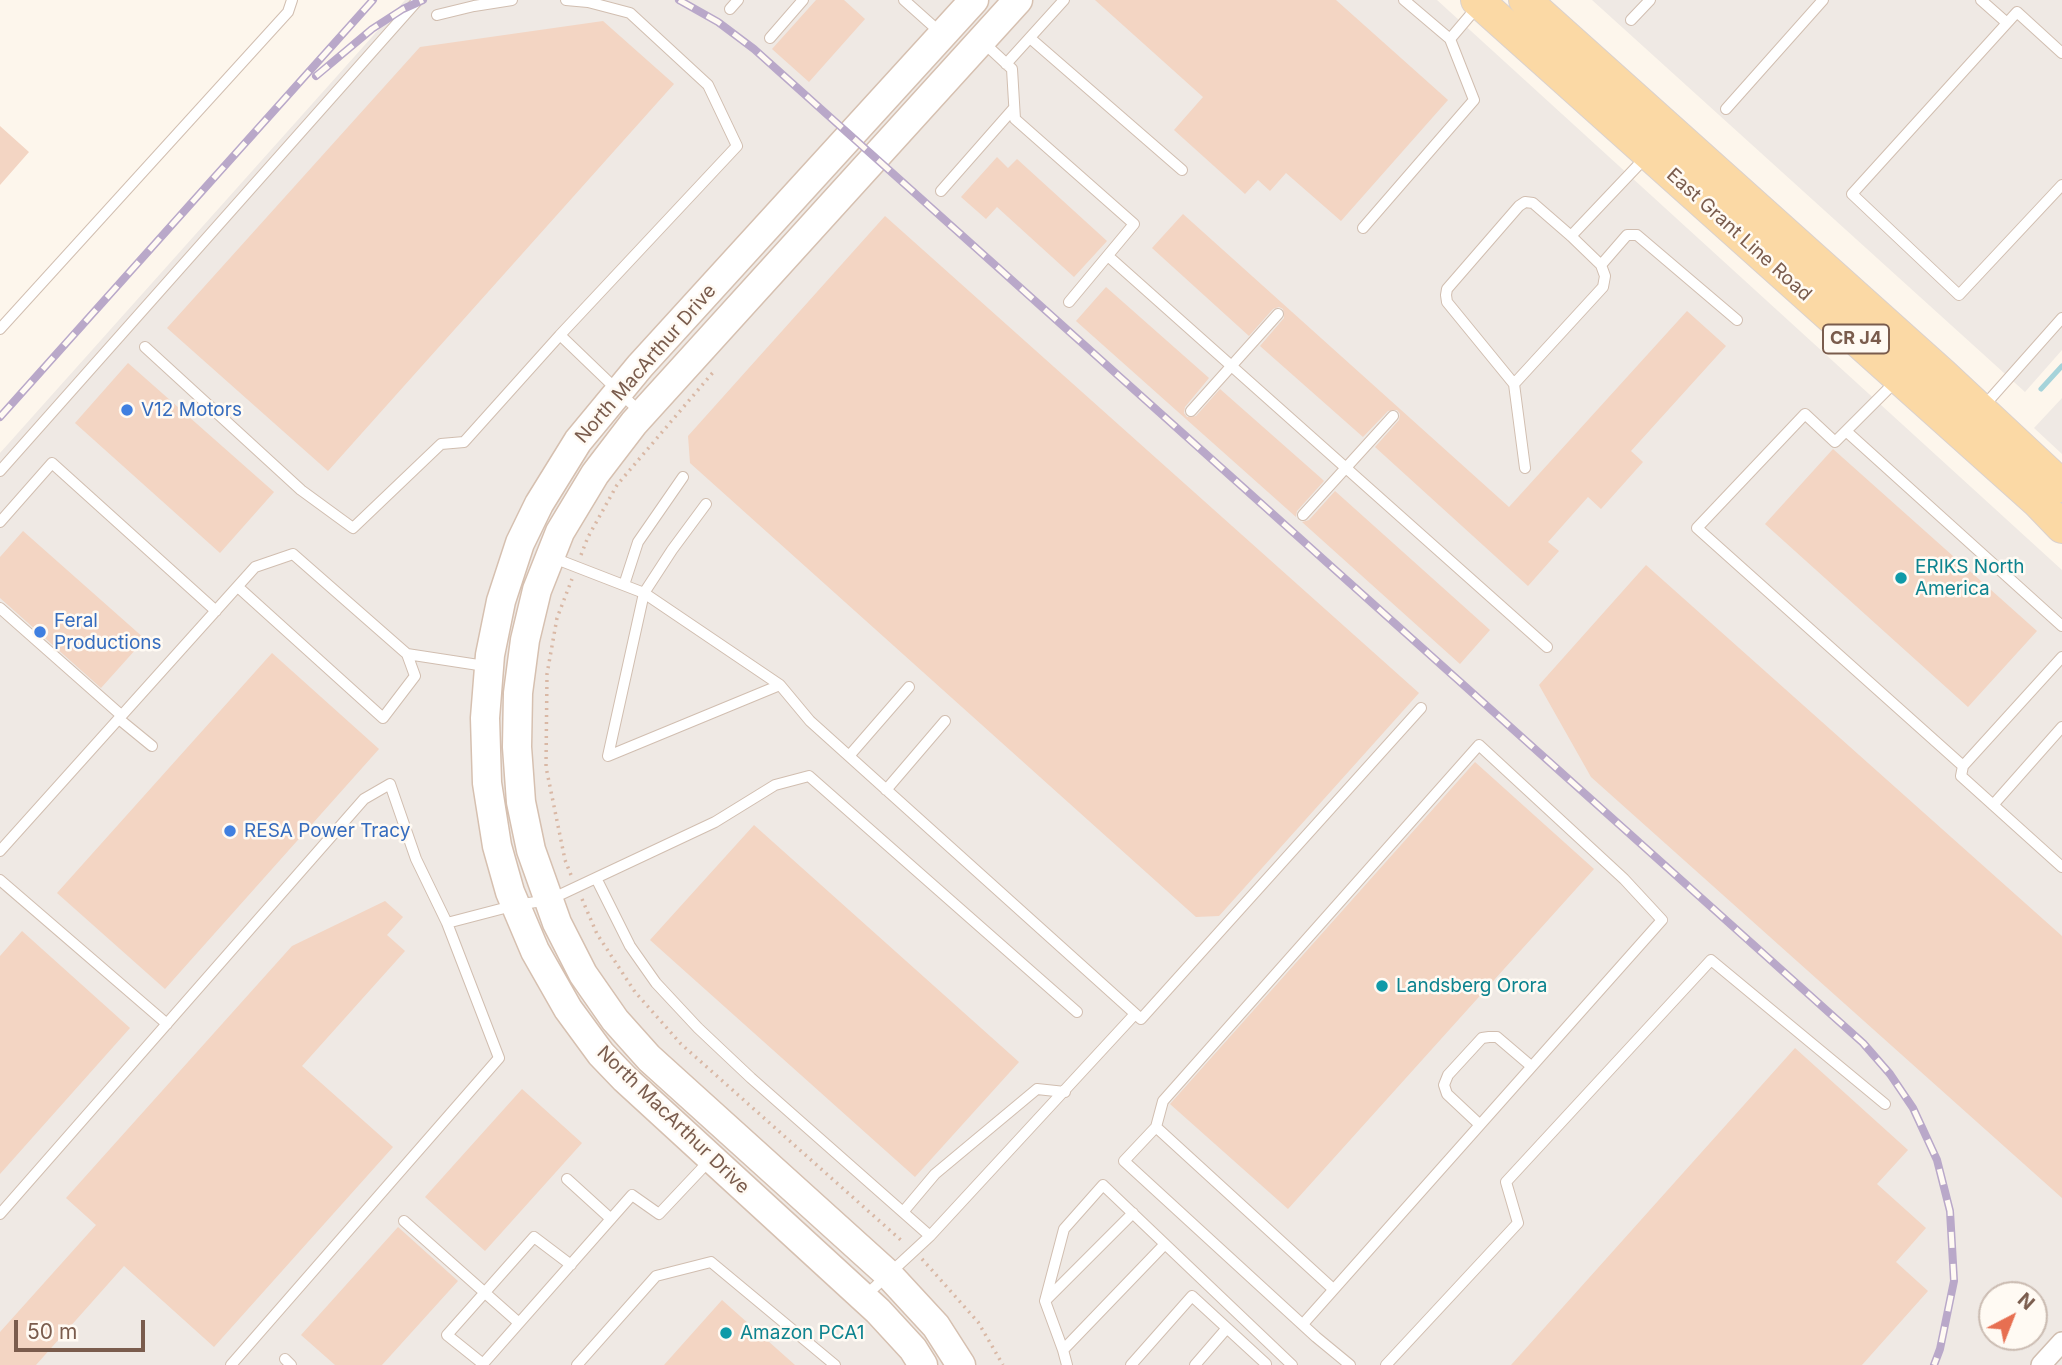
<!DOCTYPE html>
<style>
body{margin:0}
#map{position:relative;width:2062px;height:1365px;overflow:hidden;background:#fdf6ec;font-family:Inter,sans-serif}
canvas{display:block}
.north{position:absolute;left:1978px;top:1281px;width:70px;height:70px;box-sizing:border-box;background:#fffaf3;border:2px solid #cabbb1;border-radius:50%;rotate:42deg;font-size:19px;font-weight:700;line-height:28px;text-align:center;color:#7a5c4d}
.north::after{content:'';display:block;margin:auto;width:24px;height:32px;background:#e76f51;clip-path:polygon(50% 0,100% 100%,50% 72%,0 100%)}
.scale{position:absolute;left:14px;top:1320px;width:131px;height:32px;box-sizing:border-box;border:4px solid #7a5c4d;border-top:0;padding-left:9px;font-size:21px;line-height:24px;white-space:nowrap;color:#7a5c4d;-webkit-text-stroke:5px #fffaf3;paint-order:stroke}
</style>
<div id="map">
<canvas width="2062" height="1365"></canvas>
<div class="north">N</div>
<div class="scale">50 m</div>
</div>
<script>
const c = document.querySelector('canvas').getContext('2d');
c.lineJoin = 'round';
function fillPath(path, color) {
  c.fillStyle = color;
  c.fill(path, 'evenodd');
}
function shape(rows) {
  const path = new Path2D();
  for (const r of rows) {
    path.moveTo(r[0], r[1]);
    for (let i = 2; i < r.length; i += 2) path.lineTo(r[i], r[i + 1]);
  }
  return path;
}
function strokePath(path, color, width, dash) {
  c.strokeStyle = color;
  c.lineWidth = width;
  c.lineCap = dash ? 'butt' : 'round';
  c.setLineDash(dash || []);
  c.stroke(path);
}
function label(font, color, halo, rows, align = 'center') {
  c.font = font + ' Inter,sans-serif';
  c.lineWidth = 5;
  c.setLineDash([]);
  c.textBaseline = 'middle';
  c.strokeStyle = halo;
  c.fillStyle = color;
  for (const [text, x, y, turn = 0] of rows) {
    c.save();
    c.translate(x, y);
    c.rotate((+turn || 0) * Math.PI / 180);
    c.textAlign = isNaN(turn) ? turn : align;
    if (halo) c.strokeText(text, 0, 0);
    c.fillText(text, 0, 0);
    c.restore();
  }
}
fillPath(shape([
 [405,0,1437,0,2062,570,2062,1365,0,1365,0,453],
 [1992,1295,2034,1295,2034,1337,1992,1337],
 [1592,0,2062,0,2062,350,2025,392],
 [2062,398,2062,454,2034,428]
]), '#efe9e4');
strokePath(shape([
 [2041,389,2062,366]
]), '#a5d3da', 5);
fillPath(shape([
 [816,0,844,0,865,19,809,82,772,49],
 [1095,0,1336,0,1448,100,1341,221,1286,173,1270,191,1258,180,1245,194,1174,130,1203,97],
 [603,21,674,84,328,471,167,328,420,47],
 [0,126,29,152,0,185],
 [997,157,1008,168,1017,159,1107,241,1074,277,997,207,986,219,961,197],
 [1183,214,1509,507,1687,311,1726,346,1631,451,1643,462,1601,509,1588,497,1548,542,1559,551,1528,586,1375,447,1399,420,1400,414,1397,410,1388,411,1363,437,1260,346,1284,318,1283,309,1279,307,1273,309,1249,336,1152,248],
 [885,216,1419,693,1219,916,1196,917,690,463,688,436],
 [1106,287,1209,378,1185,407,1184,413,1187,417,1196,416,1220,389,1322,479,1324,481,1297,511,1296,517,1076,321],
 [128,363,274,492,220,553,75,423],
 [1833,449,2037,631,1968,707,1765,524],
 [1335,491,1490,630,1460,664,1302,522,1309,520],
 [23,531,145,639,101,688,0,598,0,557],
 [1646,565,2062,936,2062,1198,1591,777,1539,685],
 [272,653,379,749,165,989,57,893],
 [1475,762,1594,869,1288,1209,1170,1104],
 [754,825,1019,1062,915,1177,650,940],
 [385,901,403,917,387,935,405,951,302,1066,393,1147,214,1347,124,1266,36,1365,0,1365,0,1332,96,1225,66,1198,292,946],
 [22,931,130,1028,0,1174,0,956],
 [1795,1048,1908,1150,1877,1184,1926,1228,1896,1262,1928,1291,1862,1365,1511,1365],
 [522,1089,582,1143,485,1251,425,1197],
 [398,1227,458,1281,382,1365,335,1365,301,1335],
 [722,1300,795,1365,664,1365]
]), '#f3d5c3');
const lane = shape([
 [904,0,942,34],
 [1981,0,2007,23],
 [730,9,738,0],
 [437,15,474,6,512,0],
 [1631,20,1650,0],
 [770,38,803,0],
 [1030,38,1182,170],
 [1450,39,1478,6],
 [984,43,1012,69,1015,119,1134,224,1069,302],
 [2062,53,2017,12,1852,194,1959,295,2062,185],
 [1006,64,1064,0],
 [1726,109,1823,0],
 [941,191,1014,108],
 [1363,228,1474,100,1450,39,1404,0],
 [1571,236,1645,158],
 [1108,256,1547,647],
 [1601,265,1627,235,1637,235,1737,320],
 [0,329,288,12,292,0],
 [560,335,737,146,708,85,630,13,588,2,566,0],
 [145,347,301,490,353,528,441,444,464,442,560,335,639,411],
 [1897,380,1835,442,1805,414,1697,528,1963,766,2062,657],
 [1514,384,1603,287,1605,276,1601,265,1571,236,1533,203,1525,202,1519,206,1447,289,1446,295,1447,302,1514,384,1525,468],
 [1983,407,2062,318],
 [1191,411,1278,314],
 [1846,431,2062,626],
 [0,471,418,0],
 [706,504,672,550,644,593,780,685],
 [1303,515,1393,416],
 [0,522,52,463,216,611],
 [551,557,644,593,608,756,780,685,810,721,1141,1019,1421,708],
 [624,585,638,542,683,477],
 [238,587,383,718,415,676,407,654],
 [0,608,121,715],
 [119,719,152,746],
 [849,756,909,687],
 [1963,766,1961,776,2062,867],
 [886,790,945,721],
 [1993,805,2062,727],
 [0,851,255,567,293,554,407,654,485,666],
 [596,878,630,946,656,983,698,1028,751,1078,930,1236],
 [0,880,167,1024],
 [1479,1124,1447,1094,1444,1085,1448,1075,1482,1038,1489,1037,1497,1037,1531,1066],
 [1156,1127,1332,1288],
 [567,1179,611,1219],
 [903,1212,935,1174,1037,1089,1065,1092],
 [1133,1213,1045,1301,1063,1350,1165,1244],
 [0,1214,364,799,390,784,416,859,447,923,516,905,549,900,715,822,775,785,809,776,1077,1012],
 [404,1221,519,1323],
 [864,1297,930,1236,1135,1014],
 [1045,1301,1064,1229,1103,1185,1292,1365],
 [1303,1324,1662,920,1624,879,1479,745,1163,1101,1156,1127,1124,1161,1316,1337,1350,1365],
 [1063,1350,1067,1365],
 [285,1359,291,1365],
 [483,1364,447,1335,534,1237,571,1265],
 [231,1365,499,1058,447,923],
 [482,1365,632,1195,659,1214,709,1161],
 [577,1365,656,1276,711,1262,835,1365],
 [1131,1365,1192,1296,1266,1364,1265,1365],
 [1195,1365,1227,1328],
 [1386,1365,1518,1223,1506,1182,1711,960,1885,1104]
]);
const street = shape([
 [2041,1365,2062,1342]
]);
const secondary = shape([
 [923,1365,913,1349,878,1311,625,1079,601,1054,568,1009,535,951,510,892,497,846,487,783,485,718,490,655,501,601,520,543,539,504,578,441,640,366,974,0],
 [961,1365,936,1326,888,1274,649,1058,615,1020,583,974,557,923,531,850,521,802,517,747,518,693,525,640,537,590,560,532,595,474,634,423,1018,0]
]);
const primary = shape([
 [1477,0,2037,501,2062,527],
 [1525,0,1943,375,2062,486]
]);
strokePath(lane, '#d1beb0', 12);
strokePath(street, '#d1beb0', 22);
strokePath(secondary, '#d6c0b0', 31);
strokePath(primary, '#dad1cd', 34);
strokePath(shape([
 [581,555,588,537,617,485,715,370],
 [571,875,565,860,546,767,547,674,557,618,572,579],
 [582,899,597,934,635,992,681,1044,903,1242],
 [922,1259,978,1322,1003,1365]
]), '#d9b8a5', 3.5, [2, 5]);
strokePath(lane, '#fff', 10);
strokePath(street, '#fff', 19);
strokePath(secondary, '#fff', 28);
strokePath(primary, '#fbd9a5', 32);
const rail = shape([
 [679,0,718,22,754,49,1863,1043,1890,1074,1913,1108,1937,1160,1950,1211,1954,1281,1940,1349,1934,1365],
 [316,76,372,29,403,9,423,0],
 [0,417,373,0]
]);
strokePath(rail, '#b9a8c9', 8);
strokePath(rail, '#fffaf3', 5, [16]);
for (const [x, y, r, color] of [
 [127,410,7,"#3f7fe0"],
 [1901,578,7,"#0f9aa8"],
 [40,632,7,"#3f7fe0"],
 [230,831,7,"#3f7fe0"],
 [1382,986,7,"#0f9aa8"],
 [726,1333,7,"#0f9aa8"]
]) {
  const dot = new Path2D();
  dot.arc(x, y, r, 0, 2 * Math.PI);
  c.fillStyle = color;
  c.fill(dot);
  strokePath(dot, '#fffaf3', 2.5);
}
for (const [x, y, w] of [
 [1856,339,66]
]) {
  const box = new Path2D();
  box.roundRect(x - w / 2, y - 14.5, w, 29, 5);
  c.fillStyle = '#fffaf3';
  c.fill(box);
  strokePath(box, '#7a5c4d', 2);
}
label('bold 18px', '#7a5c4d', null, [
 ["CR J4",1856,339]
]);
label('19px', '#7a5c4d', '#fffaf3', [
 ["East Grant Line Road",1739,235,42],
 ["North MacArthur Drive",646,364,-49],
 ["North MacArthur Drive",673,1120,44]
]);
label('19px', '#366cbe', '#fffaf3', [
 ["V12 Motors",141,410],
 ["Feral",54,621],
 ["Productions",54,643],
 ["RESA Power Tracy",244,831]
], 'left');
label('19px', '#0d838f', '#fffaf3', [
 ["ERIKS North",1915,567],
 ["America",1915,589],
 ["Landsberg Orora",1396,986],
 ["Amazon PCA1",740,1333]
], 'left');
</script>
